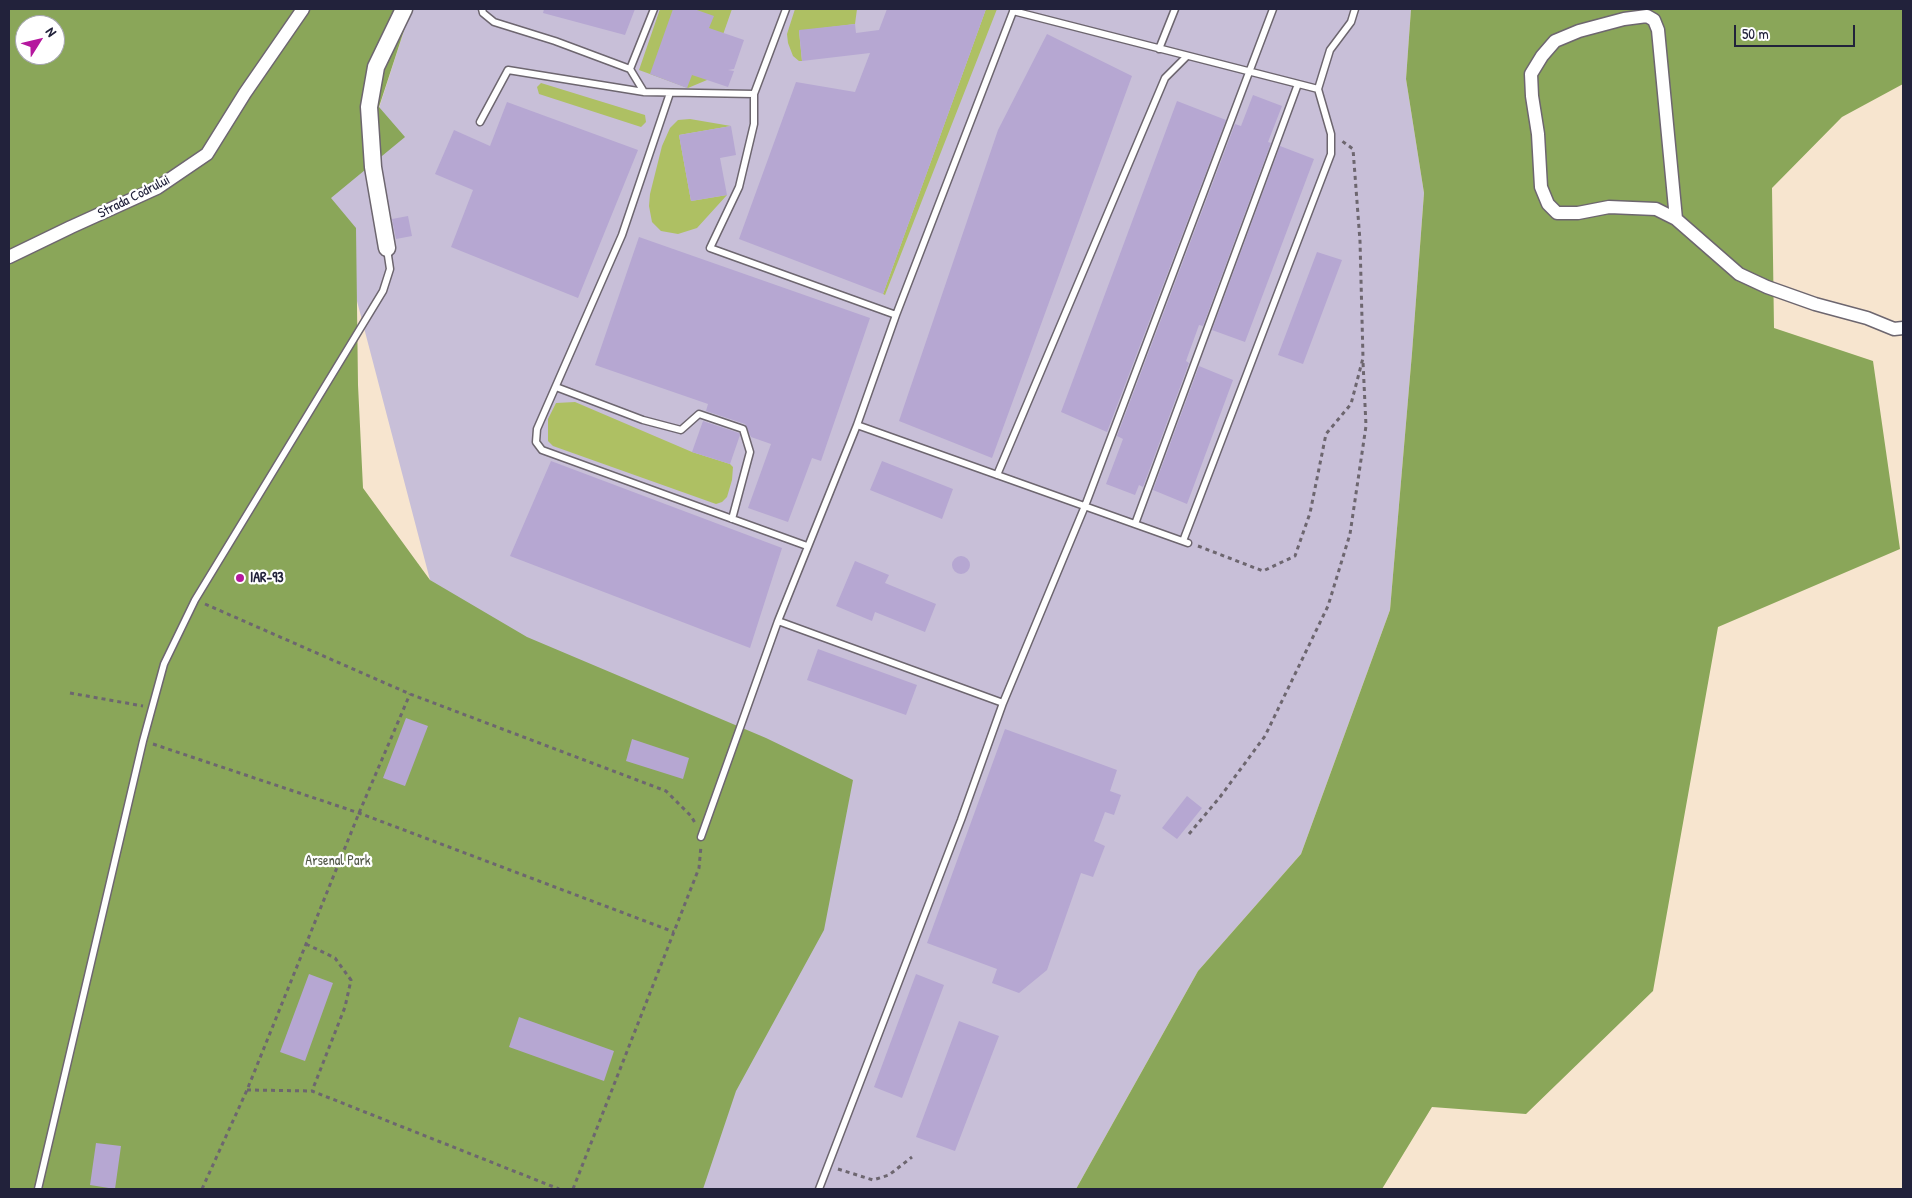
<!DOCTYPE html>
<style>
body{margin:0}
#map{position:relative;width:1912px;height:1198px;overflow:hidden;background:#f7e5cf;font-family:"Patrick Hand",sans-serif}
canvas{display:block}
.frame{position:absolute;inset:0;border:10px solid #22223b;pointer-events:none}
.north{position:absolute;left:15px;top:15px;width:50px;height:50px;box-sizing:border-box;background:#fff;border:1px solid #a7a7b1;border-radius:50%;rotate:54deg;font-size:14px;font-weight:700;line-height:20px;text-align:center;color:#22223b}
.north::after{content:'';display:block;margin:auto;width:18px;height:22px;background:#b5179e;clip-path:polygon(50% 0,100% 100%,50% 72%,0 100%)}
.scale{position:absolute;left:1734px;top:25px;width:121px;height:22px;box-sizing:border-box;border:2px solid #22223b;border-top:0;padding-left:6px;font-size:15px;line-height:18px;white-space:nowrap;color:#22223b;-webkit-text-stroke:4px #fff;paint-order:stroke}
</style>
<div id="map">
<canvas width="1912" height="1198"></canvas>
<div class="frame"></div>
<div class="north">N</div>
<div class="scale">50 m</div>
</div>
<script>
const c = document.querySelector('canvas').getContext('2d');
c.lineJoin = 'round';
function fillPath(path, color) {
  c.fillStyle = color;
  c.fill(path, 'evenodd');
}
function shape(rows) {
  const path = new Path2D();
  for (const r of rows) {
    if (r.length === 3) {
      path.moveTo(r[0] + r[2], r[1]);
      path.arc(r[0], r[1], r[2], 0, 2 * Math.PI);
      continue;
    }
    path.moveTo(r[0], r[1]);
    for (let i = 2; i < r.length; i += 2) path.lineTo(r[i], r[i + 1]);
  }
  return path;
}
function strokePath(path, color, width, dash) {
  c.strokeStyle = color;
  c.lineWidth = width;
  c.lineCap = dash ? 'butt' : 'round';
  c.setLineDash(dash || []);
  c.stroke(path);
}
function label(font, color, halo, rows, align = 'center') {
  c.font = font + ' "Patrick Hand",sans-serif';
  c.lineWidth = 4.5;
  c.setLineDash([]);
  c.textBaseline = 'middle';
  c.strokeStyle = halo;
  c.fillStyle = color;
  for (const [text, x, y, turn = 0] of rows) {
    c.save();
    c.translate(x, y);
    c.rotate((+turn || 0) * Math.PI / 180);
    c.textAlign = isNaN(turn) ? turn : align;
    if (halo) c.strokeText(text, 0, 0);
    c.fillText(text, 0, 0);
    c.restore();
  }
}
fillPath(shape([
 [411,9,1411,9,1406,79,1424,193,1412,353,1390,610,1301,854,1198,971,1076,1189,703,1189,430,580,330,198,379,108]
]), '#c8bfd8');
fillPath(shape([
 [660,9,732,9,707,80,688,88,639,70],
 [795,9,857,9,855,24,799,31,802,61,799,61,793,56,788,43,787,34],
 [986,9,997,9,885,295,883,294],
 [541,83,645,115,646,122,641,127,539,94,537,87],
 [690,119,731,126,679,135,691,201,727,195,697,228,678,234,661,231,652,222,649,206,650,194,662,146,670,128,678,120],
 [575,402,692,452,730,464,733,467,732,480,727,497,722,502,716,504,553,446,548,441,548,419,556,403]
]), '#aec063');
fillPath(shape([
 [9,9,411,9,379,107,405,137,331,198,356,228,358,385,363,488,430,580,527,637,766,738,853,780,824,930,736,1091,703,1189,9,1189],
 [25,25,55,25,55,55,25,55],
 [1411,9,1903,9,1903,84,1842,117,1772,188,1774,328,1873,361,1900,549,1718,627,1653,991,1526,1114,1432,1107,1382,1189,1076,1189,1198,971,1301,854,1390,610,1412,353,1424,193,1406,79]
]), '#8aa659');
fillPath(shape([
 [544,9,635,9,625,35,543,13],
 [673,9,694,9,714,16,709,28,744,40,734,69,728,70,734,71,728,87,692,75,687,88,650,74],
 [887,9,986,9,883,294,739,239,796,82,855,92,870,53,802,61,799,30,855,24,856,33,879,30],
 [1047,34,1132,76,992,458,899,421,998,130],
 [1253,95,1282,106,1268,142,1271,143,1203,326,1199,325,1186,361,1189,363,1143,487,1139,485,1135,495,1106,484,1123,439,1117,436,1235,124,1241,126],
 [1177,101,1226,120,1107,432,1061,412],
 [507,102,638,150,578,298,451,247,473,190,435,174,454,130,490,146],
 [731,126,736,155,720,158,727,195,691,201,679,135],
 [1280,146,1314,159,1245,342,1212,330],
 [408,216,412,236,396,239,392,219],
 [639,237,870,318,821,461,812,458,788,522,748,508,771,444,751,437,745,424,706,411,708,404,595,365],
 [1317,252,1342,260,1303,364,1278,355],
 [1199,366,1233,380,1187,504,1153,490],
 [703,421,739,433,740,435,730,464,692,452],
 [551,461,782,548,750,648,510,556],
 [882,461,953,489,942,519,870,490],
 [961,565,9],
 [855,561,889,575,885,583,936,604,925,632,875,612,872,621,836,606],
 [818,649,917,685,906,715,807,680],
 [406,718,428,726,405,786,383,778],
 [1005,729,1117,770,1110,791,1121,795,1114,815,1105,812,1094,841,1105,846,1093,877,1081,873,1047,970,1019,993,992,983,997,969,927,943],
 [632,739,689,758,683,779,626,761],
 [1187,796,1202,808,1177,839,1162,828],
 [309,974,333,983,305,1061,280,1052],
 [916,974,944,985,902,1098,874,1087],
 [519,1017,614,1051,604,1081,509,1047],
 [959,1021,999,1036,955,1151,916,1137],
 [96,1143,121,1146,115,1189,90,1185]
]), '#b6a7d2');
const service = shape([
 [482,9,483,13,494,22,555,41,630,69,644,92],
 [786,9,754,94,754,124,739,187,710,248,896,315],
 [1013,11,1318,89],
 [1159,49,1175,9],
 [630,69,654,9],
 [1318,89,1330,50,1351,22,1355,9],
 [670,93,622,235,537,429,536,442,542,450,807,546],
 [480,122,508,70,644,92,754,94],
 [556,387,643,420,681,430,699,414,743,429,750,452,732,519],
 [857,425,1188,543],
 [997,475,1165,78,1187,56],
 [1135,524,1298,84],
 [1183,541,1331,154,1331,134,1318,89],
 [778,621,1003,703,961,820,819,1189],
 [1003,703,1085,506,1273,9],
 [701,837,778,621,857,425,896,315,1014,9],
 [38,1189,143,741,164,664,195,600,383,291,390,269,387,249]
]);
const minor = shape([
 [1676,219,1658,30,1654,20,1647,16,1624,19,1579,31,1555,41,1542,56,1531,74,1532,96,1538,134,1541,187,1548,204,1557,213,1578,213,1609,207,1656,209,1676,219,1739,274,1767,287,1815,304,1867,318,1894,329,1903,328],
 [9,257,71,227,157,188,207,154,245,93,303,9]
]);
const tertiary = shape([
 [387,248,373,167,369,107,376,67,404,9]
]);
strokePath(service, '#6d666f', 9);
strokePath(minor, '#6d666f', 15);
strokePath(tertiary, '#6d666f', 19);
strokePath(shape([
 [1198,546,1263,571,1295,556,1310,513,1326,434,1351,404,1363,358,1360,241,1353,149,1342,141],
 [205,604,410,694,666,791,691,816,695,823],
 [70,693,143,706],
 [153,744,359,813,674,932],
 [1189,834,1220,797,1265,736,1328,606,1350,534,1366,426,1363,362],
 [306,944,335,958,351,980,345,1007,312,1091],
 [247,1090,312,1091,559,1189],
 [838,1169,873,1180,889,1175,912,1157],
 [202,1189,247,1090,359,813,410,694],
 [573,1189,699,868,701,846]
]), '#6d666f', 3, [4, 4]);
strokePath(service, '#fff', 6);
strokePath(minor, '#fff', 12);
strokePath(tertiary, '#fff', 16);
for (const [x, y, r, color] of [
 [240,578,5,"#b5179e"]
]) {
  const dot = new Path2D();
  dot.arc(x, y, r, 0, 2 * Math.PI);
  c.fillStyle = color;
  c.fill(dot);
  strokePath(dot, '#fff', 2);
}
label('14px', '#22223b', '#fff', [
 ["Strada Codrului",134,197,-27]
]);
label('bold 14px', '#22223b', '#fff', [
 ["IAR-93",250,578]
], 'left');
label('14px', '#535949', '#fff', [
 ["Arsenal Park",338,861]
]);
</script>
